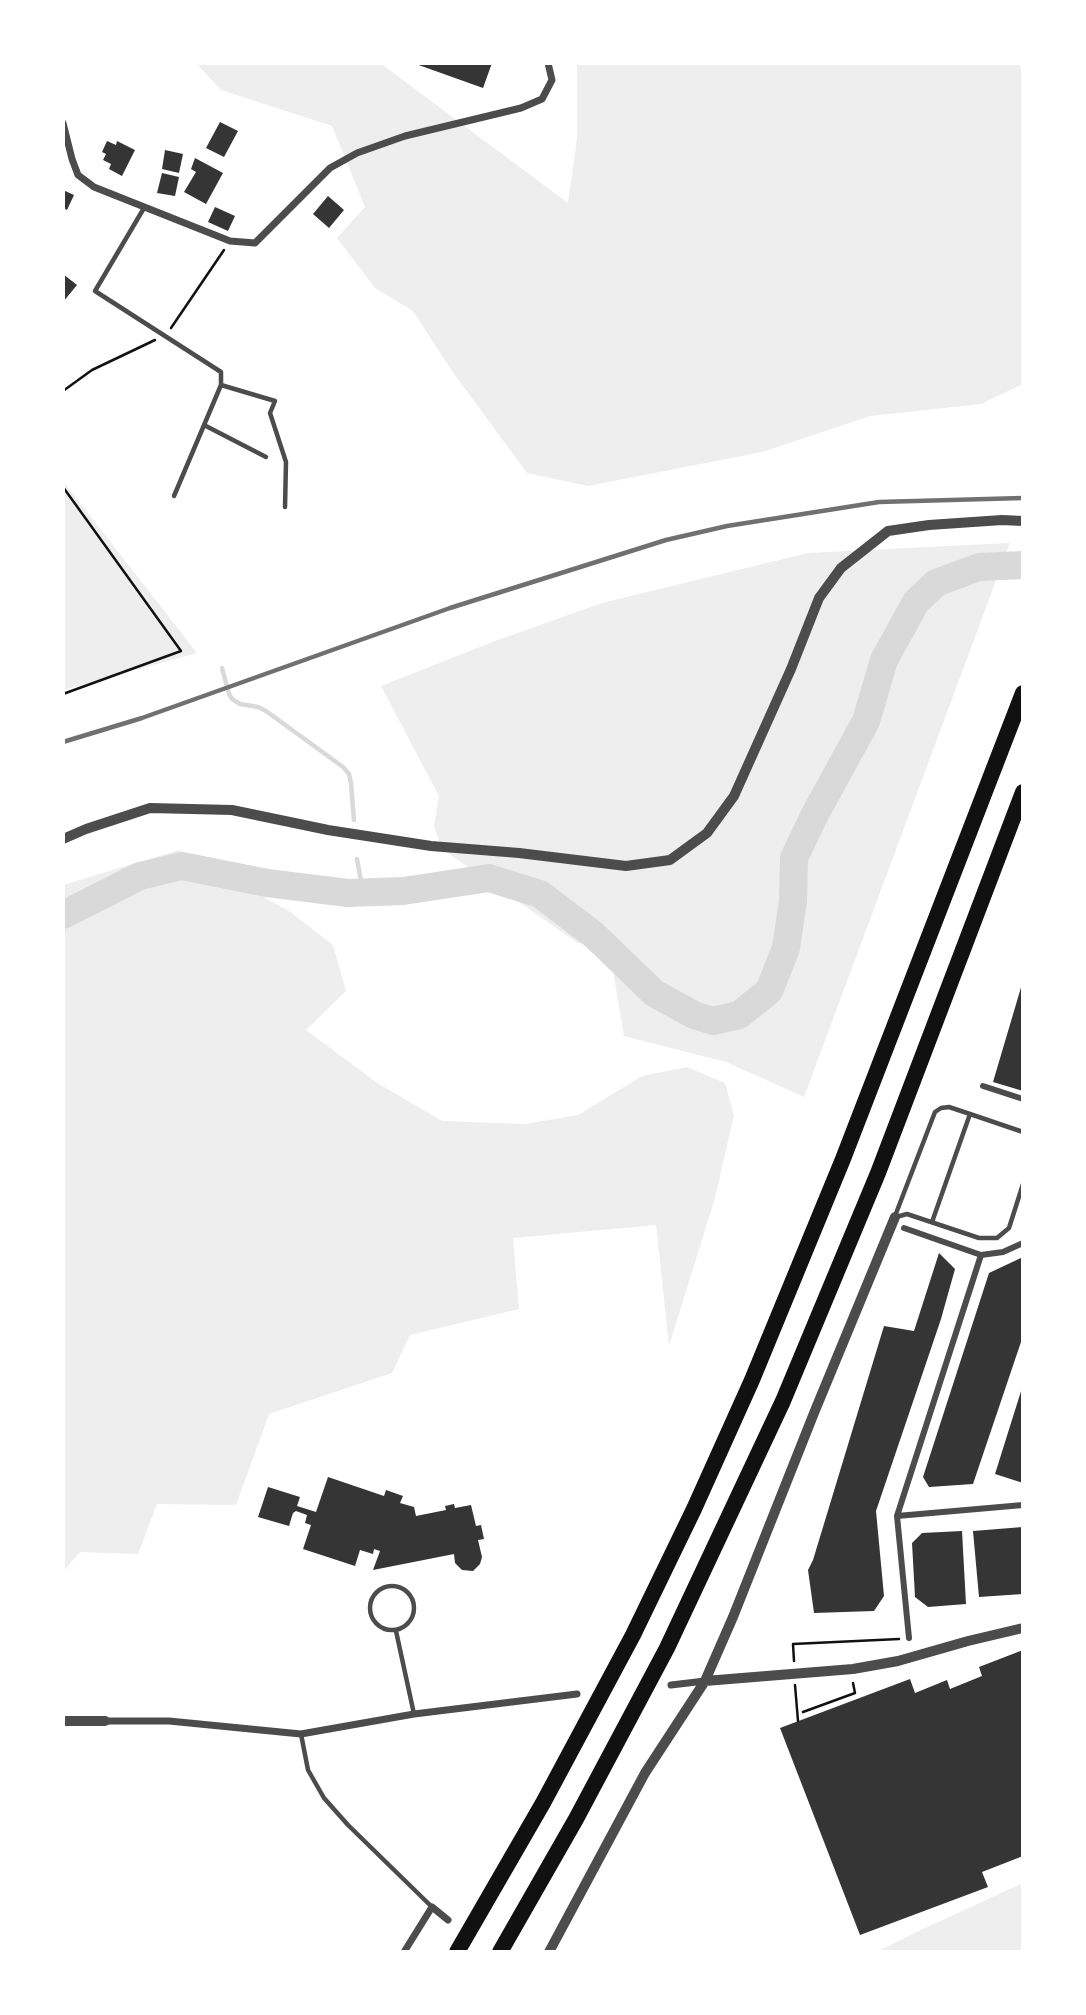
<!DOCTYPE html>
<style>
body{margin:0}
#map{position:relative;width:1086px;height:2015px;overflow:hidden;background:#fff;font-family:"Nunito Sans",sans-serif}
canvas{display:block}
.frame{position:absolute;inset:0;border:65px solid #fff;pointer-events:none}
</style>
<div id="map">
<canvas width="1086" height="2015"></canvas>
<div class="frame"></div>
</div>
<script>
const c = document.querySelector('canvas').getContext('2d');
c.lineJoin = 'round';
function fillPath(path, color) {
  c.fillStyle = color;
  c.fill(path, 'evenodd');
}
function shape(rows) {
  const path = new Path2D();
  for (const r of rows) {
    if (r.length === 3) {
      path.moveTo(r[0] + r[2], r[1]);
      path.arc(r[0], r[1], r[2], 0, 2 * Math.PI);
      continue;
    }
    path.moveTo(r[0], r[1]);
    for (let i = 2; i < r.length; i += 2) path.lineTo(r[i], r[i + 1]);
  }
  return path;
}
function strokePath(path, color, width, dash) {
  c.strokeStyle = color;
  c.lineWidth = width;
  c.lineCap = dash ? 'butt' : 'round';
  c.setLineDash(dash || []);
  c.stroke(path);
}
fillPath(shape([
 [196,63,380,63,568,203,577,139,577,63,1019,63,1023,75,1023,384,981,404,870,416,762,452,588,486,527,473,452,371,413,311,375,288,337,238,365,207,332,126,221,90],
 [63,481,197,653,63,690],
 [1010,543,804,1097,726,1062,624,1036,609,948,578,943,442,849,434,826,439,796,381,686,495,641,602,603,808,553],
 [179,850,289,911,333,945,346,991,306,1030,376,1082,442,1121,525,1124,578,1115,642,1076,687,1067,725,1083,734,1115,715,1198,669,1346,656,1225,513,1238,519,1309,410,1335,392,1373,269,1414,236,1505,157,1504,138,1554,80,1552,63,1572,63,885],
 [1023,1883,1023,1952,876,1952,925,1928]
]), '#eee');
strokePath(shape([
 [222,668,229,694,232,699,240,704,258,707,266,711,343,767,349,774,351,783,354,820],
 [357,859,363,892]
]), '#d9d9d9', 4.5);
strokePath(shape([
 [63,915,140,876,182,866,267,883,348,893,403,891,489,878,540,894,594,935,654,993,694,1015,713,1021,739,1015,769,991,786,948,793,901,794,858,814,816,866,721,884,660,916,602,936,583,979,567,1023,565]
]), '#d9d9d9', 28);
fillPath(shape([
 [413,63,492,63,483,88],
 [220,122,238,131,224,157,206,148],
 [107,141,116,145,117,141,135,150,122,176,109,169,111,164,103,160,106,154,102,152],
 [165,150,183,154,179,173,162,169],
 [195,158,223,173,206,204,184,192,196,172,191,169],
 [162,173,179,177,175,196,157,193],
 [63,190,74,195,67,210,63,208],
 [328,196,344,210,329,228,313,214],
 [215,207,235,216,228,231,208,222],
 [63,274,77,285,63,302],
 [1022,984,1023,985,1023,1091,993,1082],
 [939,1253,955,1269,941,1319,876,1511,884,1596,874,1611,814,1613,808,1570,813,1560,884,1326,914,1331],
 [1023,1257,1023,1336,973,1484,929,1487,923,1477,989,1273],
 [1022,1388,1023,1388,1023,1483,995,1474],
 [328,1477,384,1496,386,1490,403,1496,400,1503,414,1507,416,1516,446,1510,445,1506,454,1504,455,1508,471,1505,476,1526,481,1525,484,1539,478,1540,482,1557,480,1564,473,1571,462,1570,455,1563,454,1554,373,1570,380,1551,374,1549,373,1554,360,1550,355,1566,303,1549,311,1525,305,1523,307,1515,296,1511,293,1513,289,1526,258,1517,268,1487,300,1497,297,1506,316,1512],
 [1023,1527,1023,1594,979,1597,973,1531],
 [962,1531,966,1604,928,1607,915,1597,912,1543,922,1533],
 [1023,1650,1023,1856,982,1872,988,1887,860,1935,780,1728,910,1679,915,1693,947,1680,950,1689,982,1676,979,1667]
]), '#353535');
strokePath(shape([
 [171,328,224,250],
 [63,391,92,370,155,340],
 [63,487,181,651,63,694],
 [794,1661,793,1644,899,1639],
 [795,1685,798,1721],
 [803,1712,855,1693,853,1683]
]), '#111', 2.5);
strokePath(shape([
 [144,208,95,291,221,372,221,385,174,496],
 [221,385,275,401,270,413,286,462,285,507],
 [204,425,266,457],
 [895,1216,935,1112,941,1108,949,1107,970,1114],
 [896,1217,907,1214,979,1238,997,1238,1009,1228,1023,1184],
 [932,1222,970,1114,1023,1132],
 [392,1608,22],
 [396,1631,414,1714],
 [301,1734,308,1770,324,1798,348,1825,432,1907]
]), '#4c4c4c', 4.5);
strokePath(shape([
 [983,1086,1023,1099],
 [904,1228,981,1255],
 [897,1516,1023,1505],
 [909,1638,897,1516,981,1255,1003,1252,1023,1243]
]), '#4c4c4c', 6);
strokePath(shape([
 [63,123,72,159,78,175,94,187,230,241,255,243,330,168,357,153,405,136,521,108,542,99,552,80,548,63],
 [671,1685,705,1681],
 [105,1721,169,1721,301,1734,414,1714,577,1694],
 [404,1952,432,1907,448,1920]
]), '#4c4c4c', 7);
strokePath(shape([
 [63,839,86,829,150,808,232,810,328,830,431,846,519,853,626,866,670,860,707,833,734,796,791,669,819,598,841,568,888,531,929,525,1002,520,1023,521],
 [705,1681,853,1669,898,1661,968,1641,1023,1628],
 [63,1721,105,1721],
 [549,1952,645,1773,705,1681,733,1617,814,1413,895,1217]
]), '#4c4c4c', 10);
strokePath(shape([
 [457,1952,543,1803,633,1635,694,1509,752,1380,843,1159,1023,693],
 [500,1952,576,1819,667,1648,783,1401,878,1173,1023,792]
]), '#111', 16);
strokePath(shape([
 [63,742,142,718,450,608,666,540,727,526,879,502,1023,498]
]), '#707070', 4.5);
</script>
